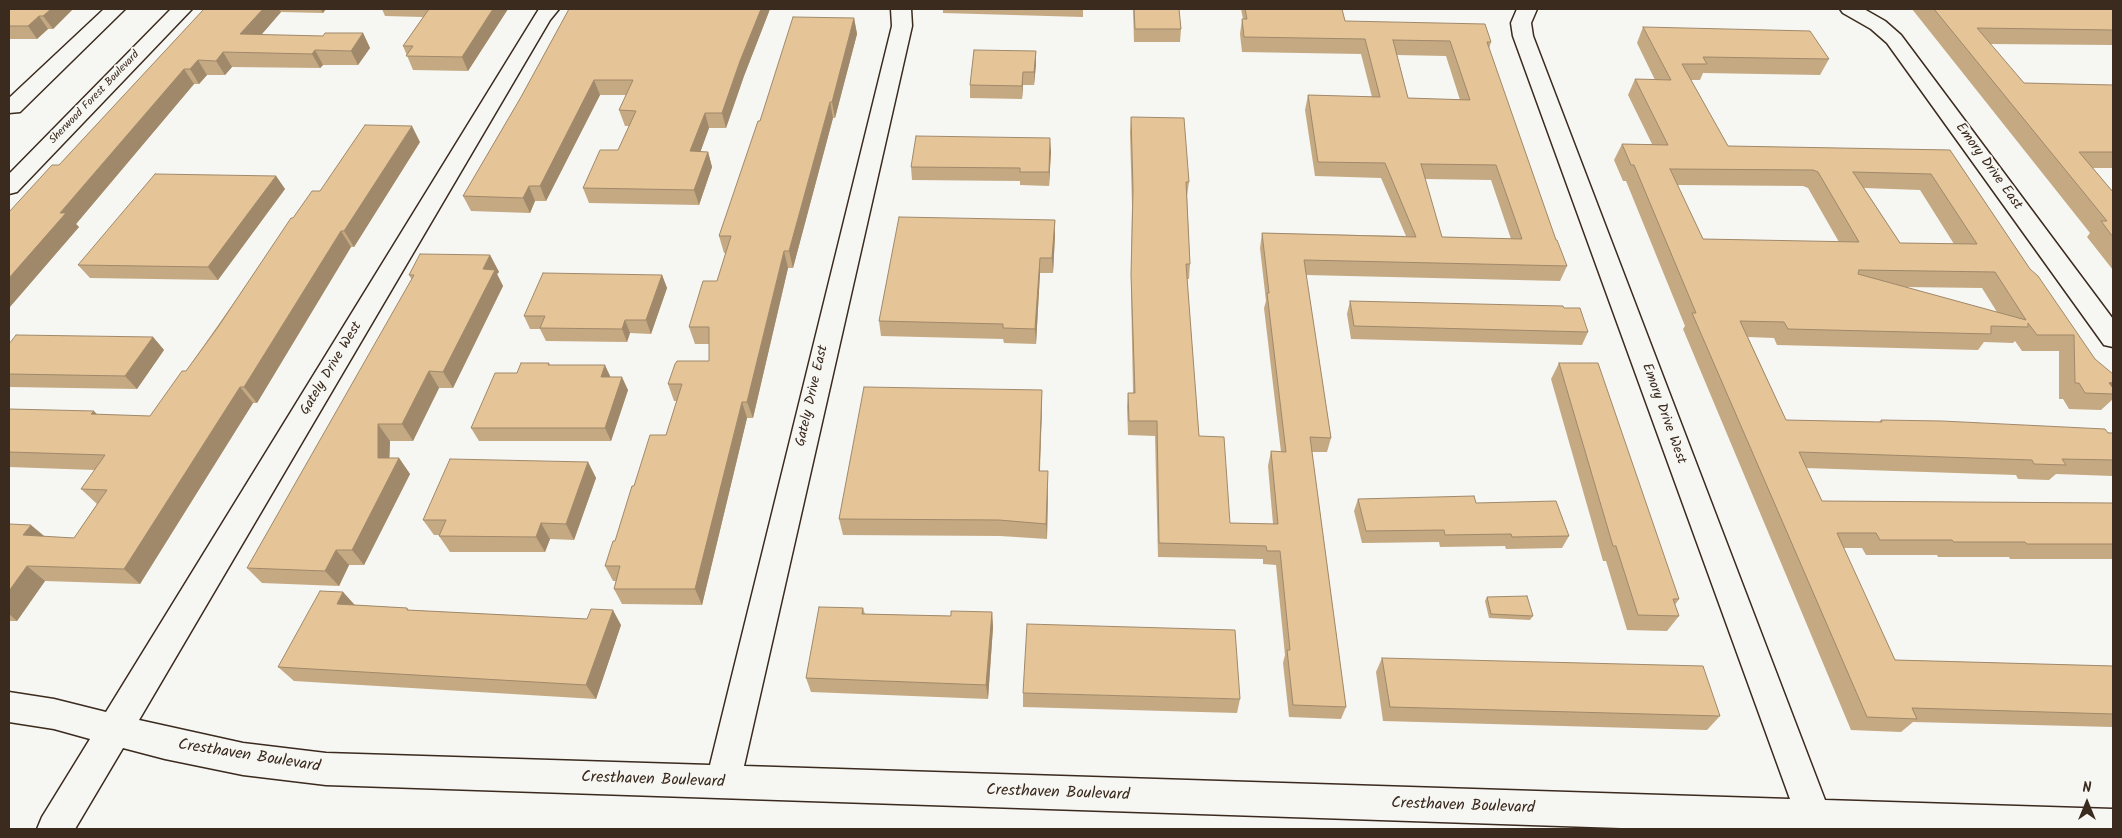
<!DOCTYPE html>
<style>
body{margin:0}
#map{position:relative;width:2122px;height:838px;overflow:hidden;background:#f6f6f2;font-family:Kalam,sans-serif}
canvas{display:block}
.frame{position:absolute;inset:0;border:10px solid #3b2a1e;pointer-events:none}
.north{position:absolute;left:2062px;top:778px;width:50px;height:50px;-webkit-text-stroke:4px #f6f6f2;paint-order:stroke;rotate:0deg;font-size:14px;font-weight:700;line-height:20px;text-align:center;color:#3b2a1e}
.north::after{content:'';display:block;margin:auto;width:18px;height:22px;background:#3b2a1e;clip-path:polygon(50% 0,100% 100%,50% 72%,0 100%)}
</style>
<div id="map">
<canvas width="2122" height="838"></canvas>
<div class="frame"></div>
<div class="north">N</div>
</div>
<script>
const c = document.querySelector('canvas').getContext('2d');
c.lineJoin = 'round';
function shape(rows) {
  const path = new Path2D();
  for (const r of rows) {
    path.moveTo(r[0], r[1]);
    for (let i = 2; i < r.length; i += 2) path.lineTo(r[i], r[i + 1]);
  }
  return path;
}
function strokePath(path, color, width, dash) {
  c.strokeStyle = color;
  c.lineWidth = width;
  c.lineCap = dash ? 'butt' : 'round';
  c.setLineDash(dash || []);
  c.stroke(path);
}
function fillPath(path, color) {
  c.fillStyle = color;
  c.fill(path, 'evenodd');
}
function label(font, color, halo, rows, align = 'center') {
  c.font = font + ' Kalam,sans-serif';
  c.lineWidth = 4;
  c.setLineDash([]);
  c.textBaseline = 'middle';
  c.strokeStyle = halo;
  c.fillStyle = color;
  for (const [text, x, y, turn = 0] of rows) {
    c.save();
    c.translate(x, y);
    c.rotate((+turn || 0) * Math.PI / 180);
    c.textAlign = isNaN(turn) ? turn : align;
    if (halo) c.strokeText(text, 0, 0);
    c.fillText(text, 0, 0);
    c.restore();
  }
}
const minor = shape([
 [104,9,125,9,20,112,9,113,9,98,104,9],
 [171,9,192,9,17,192,9,194,9,174,171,9],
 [539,9,559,9,550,20,139,720,243,743,326,753,710,765,892,26,891,9,911,9,912,26,744,766,1790,799,1513,36,1511,23,1517,9,1537,9,1531,23,1533,36,1825,800,2113,809,2113,829,1651,829,326,785,243,775,165,759,123,748,75,829,37,829,42,817,90,739,54,729,9,722,9,692,54,699,106,712,539,9],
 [1840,9,1864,9,1885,21,1901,35,2113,319,2113,347,2104,345,1887,43,1871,29,1843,13,1840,9]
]);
strokePath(minor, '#3b2a1e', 3);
fillPath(minor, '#f6f6f2');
fillPath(shape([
 [9,9,71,9,72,10,53,29,48,29,37,39,9,39],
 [204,9,326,9,323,13,281,12,261,35,323,36,363,33,370,48,358,65,323,65,320,68,232,67,225,75,207,75,199,84,194,84,76,224,79,227,9,308,59,165],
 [374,9,508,9,468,71,413,70,403,46,423,17,385,16,382,9],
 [569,9,770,9,744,76,726,128,709,128,700,152,708,152,712,167,699,205,589,203,583,188,618,150,629,126,625,126,619,110,626,95,600,95,546,201,535,201,530,213,471,211,463,196,521,97],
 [943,9,1083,9,1083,17,943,13],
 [1133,9,1179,9,1181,29,1180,42,1134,42],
 [1241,9,1342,9,1345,21,1491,42,1489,49,1556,240,1567,266,1560,281,1306,275,1331,438,1327,452,1312,452,1346,707,1341,719,1289,717,1283,663,1285,655,1276,565,1263,564,1263,559,1158,557,1155,436,1128,435,1127,407,1128,393,1133,393,1131,289,1132,205,1130,132,1131,117,1189,182,1187,196,1190,264,1189,279,1187,279,1199,436,1230,523,1273,524,1268,466,1271,451,1281,452,1264,308,1266,301,1260,248,1262,233,1406,236,1381,178,1315,176,1305,110,1308,95,1372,97,1361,54,1242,52,1240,34,1242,19,1243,19],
 [1397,55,1446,56,1460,100,1408,98],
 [1425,179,1491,180,1511,239,1442,237],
 [1912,9,2113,9,2113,45,1990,44,2024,83,2113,85,2113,168,2093,168,2113,192,2113,270,2087,237,2090,233],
 [854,18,857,34,835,118,833,118,793,268,788,268,753,418,747,418,702,605,622,604,614,589,616,581,613,581,605,566,615,541,634,486,666,435,677,401,674,401,668,384,709,361,709,344,695,344,689,327,717,281,726,253,724,253,719,236,760,121],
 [1643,27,1829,59,1820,75,1703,73,1700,80,1691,80,1728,146,1950,150,2030,269,2113,388,2113,399,2101,410,2069,409,2063,399,2059,399,2059,351,2022,351,2015,341,2013,343,1984,342,1978,350,1777,345,1774,338,1748,337,1786,420,1879,422,1881,420,2113,433,2113,476,2056,474,2049,480,2018,479,2016,475,1806,468,1822,501,2113,503,2113,559,2010,559,2009,557,1938,557,1937,555,1866,555,1862,548,1843,548,1895,660,2113,666,2113,727,1913,722,1901,732,1851,730,1683,329,1685,326,1626,181,1623,181,1614,160,1622,144,1652,144,1628,95,1635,79,1655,80,1637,43],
 [1677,185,1803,186,1808,188,1839,242,1703,239],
 [1864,188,1920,190,1954,244,1900,243],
 [1905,287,1982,288,1997,312],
 [1036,51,1036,64,1034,85,1023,85,1022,99,970,98,970,85],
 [420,142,354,247,351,247,257,403,253,403,140,584,45,581,17,621,9,621,9,524,45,537,74,538,97,504,81,489,95,470,9,467,9,409,97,415,150,416,186,371,293,218,320,191],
 [1051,151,1049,186,1020,185,1020,181,912,180,911,167],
 [276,176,285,189,218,280,90,278,78,265],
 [1055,220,1055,235,1053,273,1040,273,1036,344,1004,343,1003,339,881,336,879,321],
 [490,255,499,272,497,274,503,286,453,388,439,388,413,441,390,441,389,458,399,458,410,474,364,565,349,565,339,586,262,583,247,568,412,280,409,275],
 [662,275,667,288,651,334,630,333,627,342,546,341,540,329,530,329,524,316],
 [1350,301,1564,308,1588,332,1582,345,1351,339,1347,314],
 [153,337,164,350,137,389,9,387,9,344],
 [549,363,550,365,610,377,628,390,611,441,479,441,471,428,517,373],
 [1559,363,1679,599,1675,605,1679,616,1667,631,1627,630,1606,561,1603,561,1551,379],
 [1042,390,1042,406,1040,471,1048,487,1047,539,1000,536,843,535,839,519],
 [588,462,596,478,574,540,550,539,545,552,450,552,439,536,439,535,434,535,423,520],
 [1358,499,1476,503,1569,536,1562,548,1506,549,1505,546,1440,547,1439,542,1362,543,1354,511],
 [343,592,355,605,407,608,409,610,587,619,621,625,596,699,294,681,278,667],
 [1487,597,1533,616,1530,620,1489,618,1485,601],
 [863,608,865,614,951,616,992,612,993,627,988,699,811,692,806,678],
 [1382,658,1720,716,1707,730,1383,721,1376,672],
 [1023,693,1240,699,1237,713,1023,707]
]), '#c5a982');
fillPath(shape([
 [51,9,71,9,72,10,53,29,43,16],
 [263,9,279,9,281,12,249,49,240,34],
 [320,9,326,9,323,13],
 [493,9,508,9,468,71,462,57],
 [761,9,770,9,744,76,726,128,722,113,740,61],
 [39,16,48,29,37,39,28,26],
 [854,18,857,34,835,118,832,102],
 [363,33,370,48,358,65,351,51],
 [315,50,323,65,320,68,312,54],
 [1036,51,1036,64,1034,85,1034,72],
 [223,52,232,67,225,75,216,61],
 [198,60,207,75,199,84,190,69],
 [184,69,194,84,76,224,79,227,9,308,9,278,60,213],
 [1023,72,1023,85,1022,99,1022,86],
 [594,80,600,95,546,201,540,186],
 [830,102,833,118,793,268,789,251],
 [705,113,709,128,695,167,690,151],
 [412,126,420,142,354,247,344,231],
 [1050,138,1051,151,1049,186,1049,172],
 [708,152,712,167,699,205,694,190],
 [276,176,285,189,218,280,208,267],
 [529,186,535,201,530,213,523,198],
 [1055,220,1055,235,1053,273,1052,258],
 [341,231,351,247,257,403,244,387],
 [784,251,788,268,753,418,747,402],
 [490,255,499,272,497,274,503,286,453,388,443,372,483,269],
 [1040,258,1040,273,1036,344,1035,329],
 [662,275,667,288,651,334,646,320],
 [625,320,630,333,627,342,622,329],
 [153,337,164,350,137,389,125,376],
 [605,365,611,378,601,377],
 [429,371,439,388,413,441,402,424],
 [622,377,628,390,611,441,605,428],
 [2113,382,2113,386,2105,394,2109,383],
 [240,387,253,403,140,584,124,569],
 [1042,390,1042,406,1039,487,1039,471],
 [742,402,747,418,702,605,695,589],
 [94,411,109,427,91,414],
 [378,424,390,441,389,474,378,458],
 [399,458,410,474,364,565,352,550],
 [588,462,596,478,574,540,566,524],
 [1048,471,1048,487,1047,539,1046,524],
 [541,523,550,539,545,552,536,537],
 [31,525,49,540,23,535],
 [336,550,349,565,339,586,325,571],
 [27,566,45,581,17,621,9,614,9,591],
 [343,592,357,608,337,604],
 [613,610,621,625,596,699,586,685],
 [992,612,993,627,988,699,986,685]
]), '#a0896a');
const building = shape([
 [9,9,51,9,43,16,39,16,28,26,9,26,9,9],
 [204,9,263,9,240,34,323,36,325,33,363,33,351,51,315,50,312,54,223,52,216,61,198,60,190,69,184,69,60,213,66,213,9,278,9,212,52,165,59,165,204,9],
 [429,9,493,9,462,57,406,56,413,46,403,46,429,9],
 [569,9,761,9,740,61,722,113,705,113,690,151,708,152,694,190,583,188,600,150,618,150,636,111,619,110,633,80,594,80,540,186,529,186,523,198,463,196,521,97,569,9],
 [1134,9,1179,9,1181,29,1135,29,1134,9],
 [1245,9,1342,9,1345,21,1485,24,1491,42,1487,42,1556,240,1557,240,1567,266,1304,260,1331,438,1310,437,1346,707,1293,705,1287,650,1290,650,1280,551,1267,551,1266,546,1159,543,1157,421,1129,421,1128,393,1135,393,1131,275,1133,190,1131,117,1184,118,1189,182,1186,182,1190,264,1186,264,1199,436,1224,437,1230,523,1278,524,1271,451,1286,452,1267,293,1269,293,1262,233,1416,237,1385,163,1318,162,1308,95,1380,97,1365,39,1244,37,1242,19,1247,19,1245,9],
 [1393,40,1450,41,1470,100,1408,98,1393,40],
 [1421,164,1496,165,1522,239,1442,237,1421,164],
 [1934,9,2113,9,2113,30,1977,28,2024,83,2113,85,2113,152,2079,152,2113,192,2113,237,2101,221,2107,221,1934,9],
 [793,17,854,18,832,102,830,102,789,251,784,251,747,402,742,402,695,589,614,589,620,566,605,566,613,541,615,541,632,486,634,486,650,435,666,435,682,384,668,384,675,364,677,361,709,361,709,327,689,327,703,281,717,281,731,236,719,236,758,121,760,121,793,17],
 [1643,27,1810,31,1829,59,1703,57,1707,64,1682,64,1728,146,1950,150,2030,269,2038,276,2095,359,2113,374,2113,382,2109,383,2113,388,2113,394,2085,393,2079,383,2075,383,2074,335,2037,335,2028,323,2028,327,1991,326,1991,334,1788,329,1784,322,1740,321,1786,420,1882,422,1881,420,1942,421,2105,429,2108,433,2113,433,2113,460,2062,459,2066,465,2034,464,2032,460,1799,452,1822,501,2113,503,2113,544,2027,544,2025,542,1954,542,1952,540,1880,540,1876,533,1837,533,1895,660,2113,666,2113,714,1912,708,1917,719,1867,717,1692,313,1696,313,1634,165,1631,165,1622,144,1668,145,1635,79,1671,80,1643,27],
 [1670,169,1813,170,1818,172,1859,242,1703,239,1670,169],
 [1853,172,1931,174,1977,244,1900,243,1853,172],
 [1859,270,1995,272,2026,320,1858,274,1859,270],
 [974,50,1036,51,1034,72,1023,72,1022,86,970,85,974,50],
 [365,125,412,126,344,231,341,231,244,387,240,387,124,569,27,566,9,591,9,524,31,525,23,535,74,538,107,490,81,489,105,455,9,452,9,409,94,411,91,414,150,416,182,371,186,371,218,327,291,218,293,218,312,191,320,191,365,125],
 [916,136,1050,138,1049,172,1020,172,1020,168,911,167,916,136],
 [155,174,276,176,208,267,78,265,155,174],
 [899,217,1055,220,1052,258,1040,258,1035,329,1003,328,1003,324,879,321,899,217],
 [420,254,490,255,483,269,495,270,443,372,429,371,402,424,378,424,378,458,399,458,352,550,336,550,325,571,247,568,414,275,409,275,420,254],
 [543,273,662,275,646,320,625,320,622,329,540,328,545,316,524,316,543,273],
 [1350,301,1563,306,1564,308,1580,308,1588,332,1354,326,1350,301],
 [16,335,153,337,125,376,9,374,9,344,16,335],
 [521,363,549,363,548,365,605,365,601,377,622,377,605,428,471,428,495,373,517,373,521,363],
 [1559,363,1598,363,1679,599,1673,599,1679,616,1638,615,1616,546,1613,546,1559,363],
 [864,387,1042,390,1039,471,1048,471,1046,524,999,520,839,519,864,387],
 [450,459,588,462,566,524,541,523,536,537,439,536,446,520,423,520,450,459],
 [1474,496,1476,503,1556,501,1569,536,1512,537,1511,534,1445,535,1444,530,1366,531,1358,499,1474,496],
 [320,591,343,592,337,604,407,608,407,610,587,619,591,609,613,610,586,685,278,667,320,591],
 [1527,596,1533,616,1491,614,1487,597,1527,596],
 [819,607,863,608,862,614,951,616,951,611,992,612,986,685,806,678,819,607],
 [1027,624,1235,630,1240,699,1023,693,1027,624],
 [1382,658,1703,666,1720,716,1390,707,1382,658]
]);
fillPath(building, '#e5c497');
strokePath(building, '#a0896a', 1);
label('11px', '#3b2a1e', '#f6f6f2', [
 ["Sherwood Forest Boulevard",95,98,-46]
]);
label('14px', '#3b2a1e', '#f6f6f2', [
 ["Emory Drive East",1988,167,54],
 ["Gately Drive West",332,369,-59],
 ["Gately Drive East",813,396,-77],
 ["Emory Drive West",1663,414,70]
]);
label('16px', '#3b2a1e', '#f6f6f2', [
 ["Cresthaven Boulevard",249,757,9],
 ["Cresthaven Boulevard",653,781,2],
 ["Cresthaven Boulevard",1058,794,2],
 ["Cresthaven Boulevard",1463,807,2]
]);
</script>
